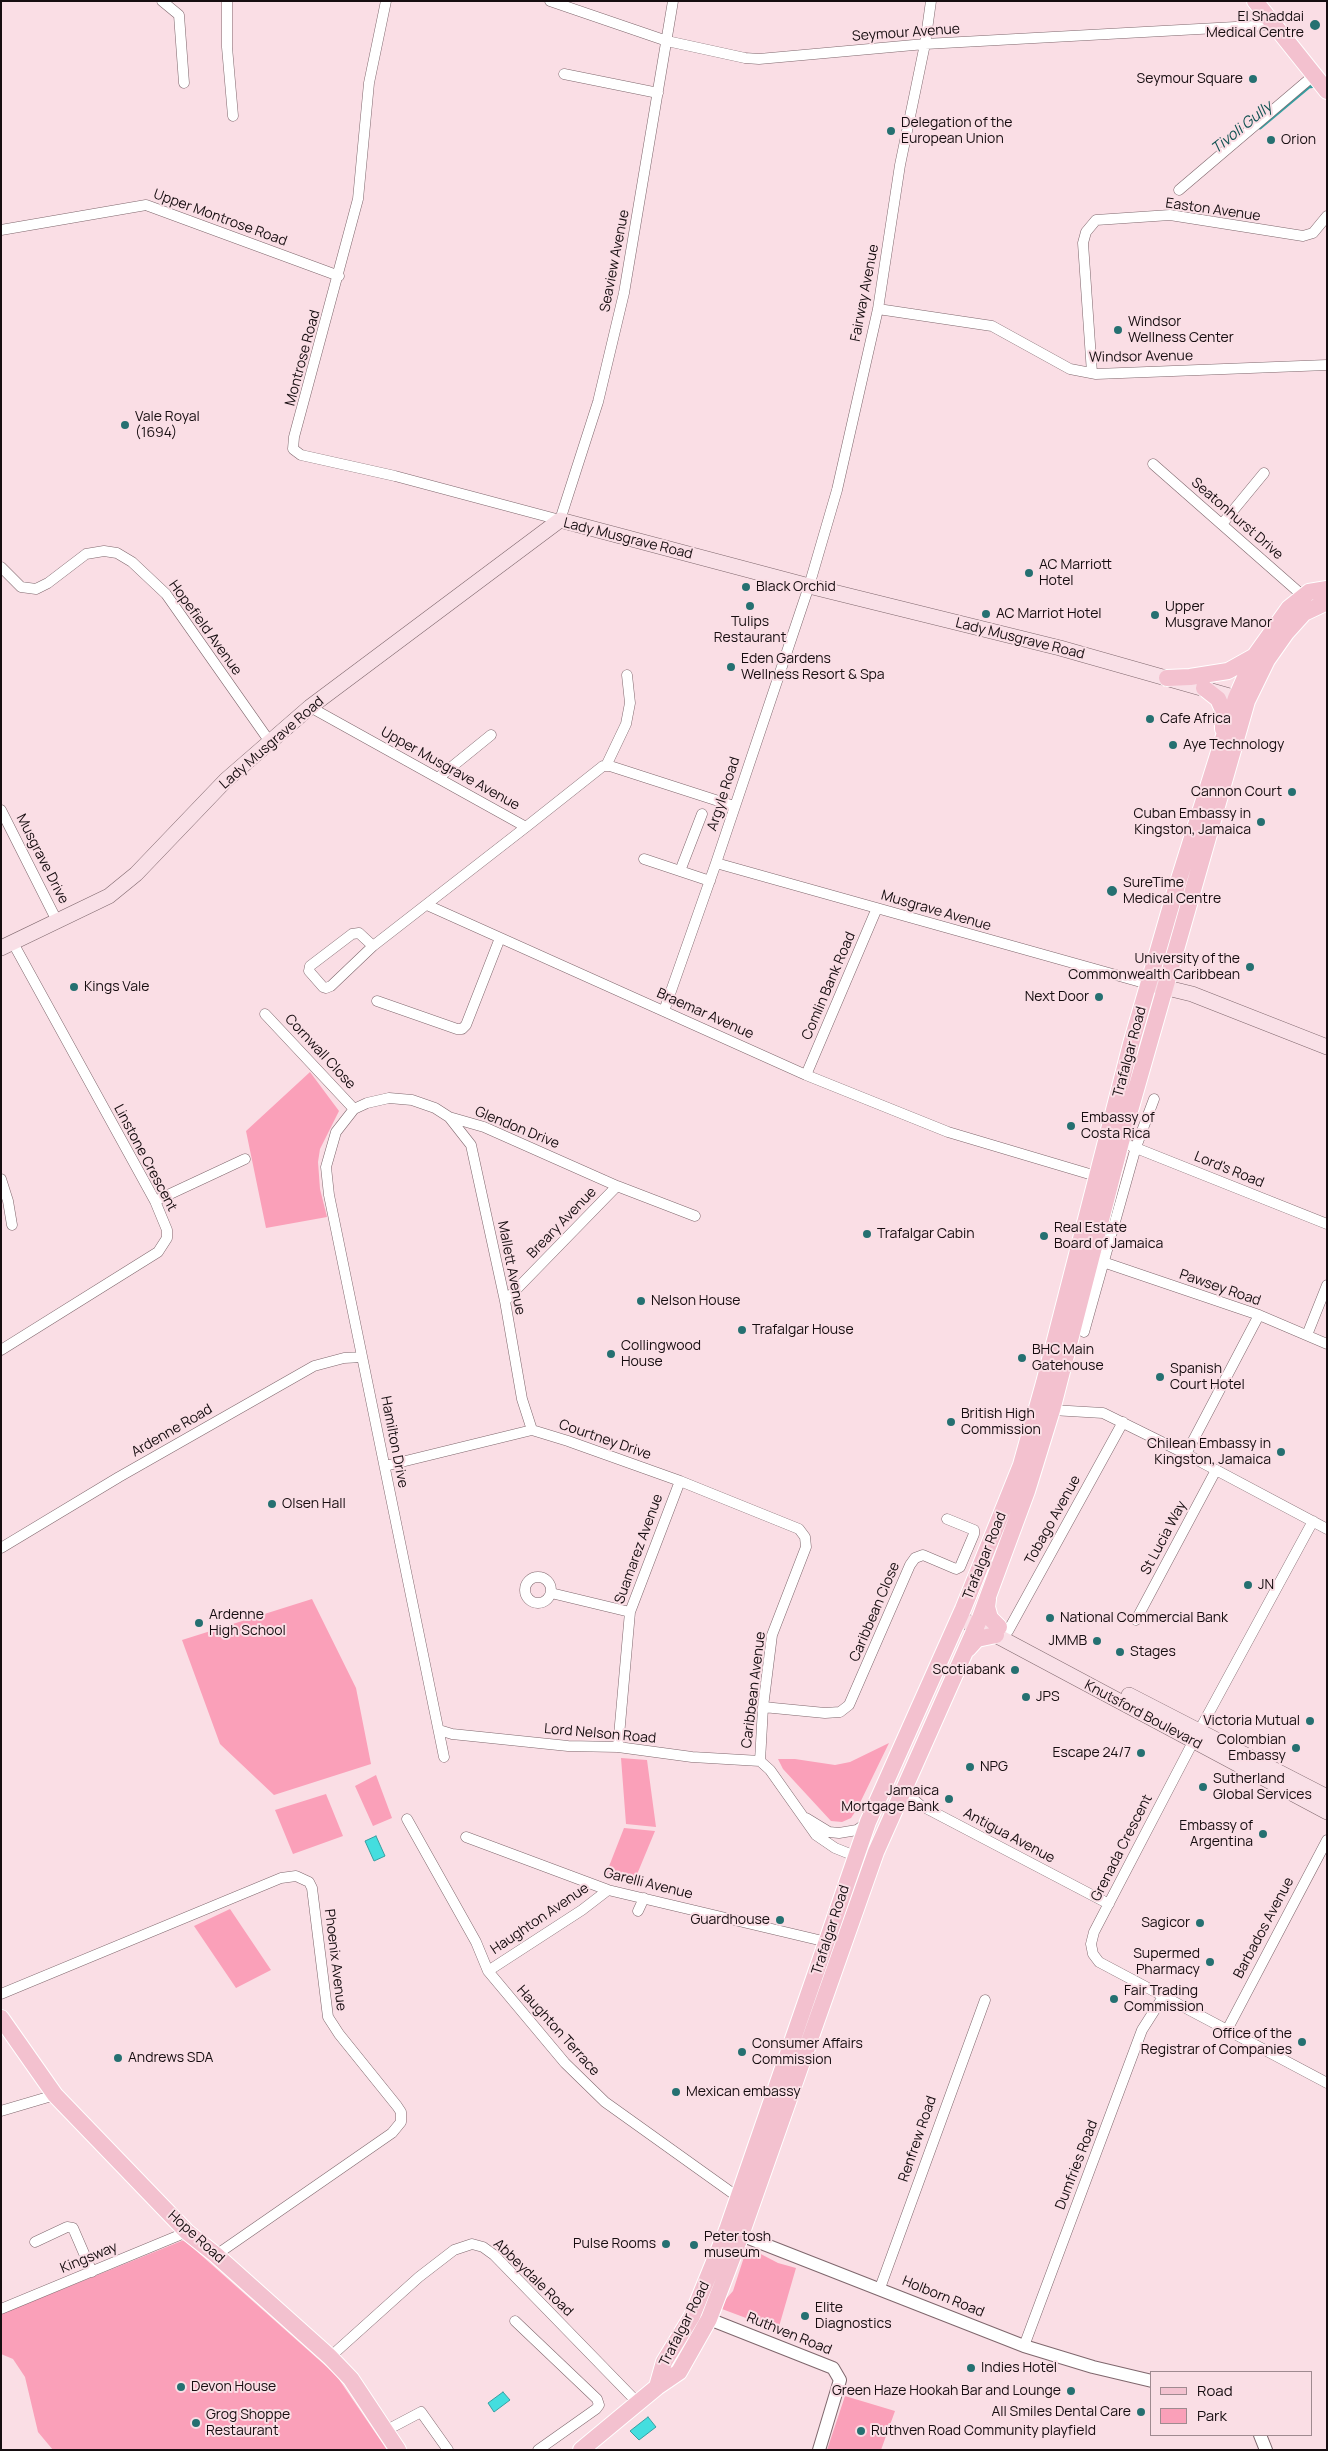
<!DOCTYPE html>
<style>
body{margin:0}
#map{position:relative;width:1328px;height:2451px;overflow:hidden;background:#fadee5;font-family:Manrope,sans-serif}
canvas{display:block}
.frame{position:absolute;inset:0;border:2px solid #160d10;pointer-events:none}
.legend{position:absolute;left:1150px;top:2371px;width:162px;height:65px;box-sizing:border-box;background:#fadee5;border:1px solid #9f8a90;margin:0;padding:6px 9px;list-style:none;font-size:15px;color:#160d10}
.legend li{display:flex;align-items:center;gap:10px;height:25px}
.legend b{width:25px;border:1px solid #9f8a90}
</style>
<div id="map">
<canvas width="1328" height="2451"></canvas>
<div class="frame"></div>
<ul class="legend">
<li><b style="height:6px;background:#f3c1cf"></b>Road</li>
<li><b style="height:14px;background:#faa0b9"></b>Park</li>
</ul>
</div>
<script>
const c = document.querySelector('canvas').getContext('2d');
c.lineJoin = 'round';
function fillPath(path, color) {
  c.fillStyle = color;
  c.fill(path, 'evenodd');
}
function shape(rows) {
  const path = new Path2D();
  for (const r of rows) {
    if (r.length === 3) {
      path.moveTo(r[0] + r[2], r[1]);
      path.arc(r[0], r[1], r[2], 0, 2 * Math.PI);
      continue;
    }
    path.moveTo(r[0], r[1]);
    for (let i = 2; i < r.length; i += 2) path.lineTo(r[i], r[i + 1]);
  }
  return path;
}
function strokePath(path, color, width, dash) {
  c.strokeStyle = color;
  c.lineWidth = width;
  c.lineCap = dash ? 'butt' : 'round';
  c.setLineDash(dash || []);
  c.stroke(path);
}
function label(font, color, halo, rows, align = 'center') {
  c.font = font + ' Manrope,sans-serif';
  c.lineWidth = 4;
  c.setLineDash([]);
  c.textBaseline = 'middle';
  c.strokeStyle = halo;
  c.fillStyle = color;
  for (const [text, x, y, turn = 0] of rows) {
    c.save();
    c.translate(x, y);
    c.rotate((+turn || 0) * Math.PI / 180);
    c.textAlign = isNaN(turn) ? turn : align;
    if (halo) c.strokeText(text, 0, 0);
    c.fillText(text, 0, 0);
    c.restore();
  }
}
fillPath(shape([
 [310,1072,339,1111,320,1149,318,1162,320,1189,327,1217,266,1228,246,1131],
 [312,1599,356,1688,371,1764,274,1795,220,1744,182,1640],
 [889,1743,857,1809,851,1818,842,1822,831,1821,783,1769,778,1759,795,1759,835,1765,850,1762],
 [621,1758,647,1760,656,1827,626,1824],
 [376,1775,392,1818,373,1826,355,1786],
 [326,1794,343,1836,293,1854,275,1810],
 [624,1828,655,1831,633,1884,606,1874],
 [230,1909,271,1970,236,1988,194,1926],
 [184,2240,336,2375,387,2450,53,2450,38,2432,25,2377,13,2359,1,2354,1,2314],
 [755,2251,778,2263,796,2268,778,2330,722,2309,725,2300,733,2291,745,2254],
 [845,2396,895,2411,881,2450,827,2450]
]), '#faa0b9');
const water = shape([
 [376,1836,385,1856,374,1861,365,1841,376,1836],
 [503,2392,510,2400,494,2412,488,2403,503,2392],
 [648,2417,656,2427,639,2440,630,2431,648,2417]
]);
fillPath(water, '#44dedf');
strokePath(water, '#369fa1', 1);
strokePath(shape([
 [1260,128,1309,87,1316,86]
]), '#369fa1', 3);
const minor = shape([
 [162,1,179,15,184,83],
 [227,1,227,47,233,116],
 [386,1,369,83,358,199,294,437,293,449,301,455,395,476,560,520,598,402,624,293,673,1],
 [550,1,667,41,745,58,759,59,925,44,1272,25],
 [564,74,658,93],
 [1179,190,1313,76],
 [1,230,146,205,339,276],
 [878,309,992,326,1070,369,1096,374,1327,365],
 [1092,373,1083,243,1086,232,1096,220,1170,215,1303,236,1313,233,1327,216],
 [1153,464,1302,595],
 [1222,524,1264,473],
 [1,567,21,587,36,589,48,583,86,554,104,551,117,553,132,562,166,594,270,742],
 [310,707,526,827,603,766,610,766,734,806],
 [606,766,626,724,630,703,627,675],
 [438,778,491,735],
 [1,810,57,921],
 [644,859,710,881],
 [716,863,1148,984],
 [680,871,702,814],
 [427,905,806,1075,948,1132,1096,1176],
 [373,946,359,933,352,934,310,966,309,971,323,987,326,988,331,986,373,946,526,827],
 [377,1001,457,1029,462,1029,466,1025,500,938],
 [664,1011,716,863,809,586,837,490,878,309,900,165,925,44,931,1],
 [265,1014,354,1109],
 [806,1075,877,908],
 [449,1117,471,1145,505,1301,522,1399,532,1430],
 [1131,1146,1327,1224],
 [1,1179,8,1201,12,1225],
 [155,1201,245,1159],
 [1103,1262,1259,1315,1327,1344],
 [505,1301,617,1186],
 [1084,1332,1136,1147,1154,1099],
 [1307,1335,1327,1285],
 [1,1350,158,1252,167,1238,167,1230,155,1201,13,943],
 [1052,1410,1103,1413,1186,1454,1327,1529],
 [1186,1454,1259,1315],
 [385,1466,532,1430,568,1441,680,1481,799,1529,805,1537,806,1547,772,1635,763,1707,760,1761],
 [1313,1521,1193,1742,1094,1932,1091,1944,1093,1954,1099,1962,1327,2083],
 [1,1548,119,1477,314,1366,344,1358,362,1357],
 [538,1590,13],
 [551,1593,630,1612],
 [1136,1620,1216,1470],
 [1008,1631,1123,1422],
 [763,1707,825,1713,840,1712,849,1705,910,1565,915,1558,923,1555,956,1569,960,1567,974,1534,974,1530,947,1519],
 [439,1730,452,1734,568,1746,618,1747,692,1757,760,1761],
 [618,1747,630,1612,680,1481],
 [444,1757,329,1195,326,1167,336,1132,354,1109,367,1103,389,1098,412,1100,435,1108,449,1117,484,1127,617,1186,695,1216],
 [760,1761,770,1770,816,1835,835,1848,855,1856],
 [906,1784,912,1798,920,1805,1109,1904],
 [806,1818,829,1832,839,1833,857,1830,868,1822],
 [407,1819,476,1942,488,1971,565,2063,605,2102,742,2200],
 [466,1837,608,1890,827,1942],
 [638,1911,644,1898],
 [488,1971,582,1910,608,1890],
 [1,1994,281,1878,296,1876,309,1882,312,1888,328,2017,339,2034,397,2106,401,2112,401,2122,392,2133,216,2255],
 [1227,2030,1327,1840],
 [1,2111,55,2095],
 [35,2242,67,2227,73,2228,92,2272],
 [880,2288,985,2000],
 [1,2309,187,2232],
 [515,2321,597,2399,599,2405,596,2409,538,2450],
 [1024,2346,1142,2030,1163,1997],
 [330,2357,419,2277,454,2250,472,2244,483,2247,494,2255,638,2403],
 [385,2431,421,2412,448,2450]
]);
const tertiary = shape([
 [733,2232,1024,2346,1093,2367,1152,2381],
 [709,2319,833,2368,840,2380,819,2450],
 [1260,2435,1266,2450]
]);
const secondary = shape([
 [1,948,109,896,136,874,226,780,310,707,560,520,809,586,1060,648,1247,701],
 [1155,985,1192,994,1327,1047],
 [959,1618,1001,1638,1327,1812],
 [1129,1695,1327,1797]
]);
const primary = shape([
 [1255,1,1327,91],
 [1167,678,1190,677,1228,671,1253,657],
 [1204,688,1218,699,1223,710,1223,729],
 [988,1599,987,1607,990,1618,999,1627],
 [968,1649,977,1639,996,1635],
 [1,2018,55,2095,187,2232,216,2255,330,2357,351,2379,398,2450],
 [657,2387,664,2362,692,2316,727,2230,868,1822,963,1609,1021,1465,1044,1383,1131,1044,1175,892,1236,698,1254,657,1289,608,1309,592,1327,589],
 [581,2450,657,2387,679,2372,709,2319,741,2235,876,1852,980,1618,1027,1491,1052,1410,1121,1142,1247,701,1267,660,1286,633,1304,613,1327,602]
]);
strokePath(minor, '#7f676d', 11);
strokePath(tertiary, '#7f676d', 14);
strokePath(secondary, '#7f676d', 16);
strokePath(primary, '#fff', 18);
strokePath(minor, '#fff', 10);
strokePath(tertiary, '#fff', 12);
strokePath(secondary, '#f9e0e7', 15);
strokePath(primary, '#f3c1cf', 16);
for (const [x, y, r, color] of [
 [1315,25,6,"#257071"],
 [1253,79,5,"#257071"],
 [891,131,5,"#257071"],
 [1271,140,5,"#257071"],
 [1118,330,5,"#257071"],
 [125,425,5,"#257071"],
 [1029,573,5,"#257071"],
 [746,587,5,"#257071"],
 [750,606,5,"#257071"],
 [986,614,5,"#257071"],
 [1155,615,5,"#257071"],
 [731,667,5,"#257071"],
 [1150,719,5,"#257071"],
 [1173,745,5,"#257071"],
 [1292,792,5,"#257071"],
 [1261,822,5,"#257071"],
 [1112,891,6,"#257071"],
 [1250,967,5,"#257071"],
 [74,987,5,"#257071"],
 [1099,997,5,"#257071"],
 [1071,1126,5,"#257071"],
 [867,1234,5,"#257071"],
 [1044,1236,5,"#257071"],
 [641,1301,5,"#257071"],
 [742,1330,5,"#257071"],
 [611,1354,5,"#257071"],
 [1022,1358,5,"#257071"],
 [1160,1377,5,"#257071"],
 [951,1422,5,"#257071"],
 [1281,1452,5,"#257071"],
 [272,1504,5,"#257071"],
 [1248,1585,5,"#257071"],
 [1050,1618,5,"#257071"],
 [199,1623,5,"#257071"],
 [1097,1641,5,"#257071"],
 [1120,1652,5,"#257071"],
 [1015,1670,5,"#257071"],
 [1026,1697,5,"#257071"],
 [1310,1721,5,"#257071"],
 [1296,1748,5,"#257071"],
 [1141,1753,5,"#257071"],
 [970,1767,5,"#257071"],
 [1203,1787,5,"#257071"],
 [949,1799,5,"#257071"],
 [1263,1834,5,"#257071"],
 [780,1920,5,"#257071"],
 [1200,1923,5,"#257071"],
 [1210,1962,5,"#257071"],
 [1114,1999,5,"#257071"],
 [1302,2042,5,"#257071"],
 [742,2052,5,"#257071"],
 [118,2058,5,"#257071"],
 [676,2092,5,"#257071"],
 [666,2244,5,"#257071"],
 [694,2245,5,"#257071"],
 [805,2316,5,"#257071"],
 [971,2368,5,"#257071"],
 [181,2387,5,"#257071"],
 [1071,2391,5,"#257071"],
 [1141,2412,5,"#257071"],
 [196,2423,5,"#257071"],
 [861,2431,5,"#257071"]
]) {
  const dot = new Path2D();
  dot.arc(x, y, r, 0, 2 * Math.PI);
  c.fillStyle = color;
  c.fill(dot);
  strokePath(dot, '#fadee5', 2);
}
label('14px', '#160d10', '#fadee5', [
 ["El Shaddai",1304,17,"right"],
 ["Medical Centre",1304,33,"right"],
 ["Seymour Square",1243,79,"right"],
 ["Delegation of the",901,123],
 ["European Union",901,139],
 ["Orion",1281,140],
 ["Windsor",1128,322],
 ["Wellness Center",1128,338],
 ["Vale Royal",135,417],
 ["(1694)",135,433],
 ["AC Marriott",1039,565],
 ["Hotel",1039,581],
 ["Black Orchid",756,587],
 ["Upper",1165,607],
 ["Musgrave Manor",1165,623],
 ["AC Marriot Hotel",996,614],
 ["Tulips",750,622,"center"],
 ["Restaurant",750,638,"center"],
 ["Eden Gardens",741,659],
 ["Wellness Resort & Spa",741,675],
 ["Cafe Africa",1160,719],
 ["Aye Technology",1183,745],
 ["Cannon Court",1282,792,"right"],
 ["Cuban Embassy in",1251,814,"right"],
 ["Kingston, Jamaica",1251,830,"right"],
 ["SureTime",1123,883],
 ["Medical Centre",1123,899],
 ["University of the",1240,959,"right"],
 ["Commonwealth Caribbean",1240,975,"right"],
 ["Kings Vale",84,987],
 ["Next Door",1089,997,"right"],
 ["Embassy of",1081,1118],
 ["Costa Rica",1081,1134],
 ["Real Estate",1054,1228],
 ["Board of Jamaica",1054,1244],
 ["Trafalgar Cabin",877,1234],
 ["Nelson House",651,1301],
 ["Trafalgar House",752,1330],
 ["Collingwood",621,1346],
 ["House",621,1362],
 ["BHC Main",1032,1350],
 ["Gatehouse",1032,1366],
 ["Spanish",1170,1369],
 ["Court Hotel",1170,1385],
 ["British High",961,1414],
 ["Commission",961,1430],
 ["Chilean Embassy in",1271,1444,"right"],
 ["Kingston, Jamaica",1271,1460,"right"],
 ["Olsen Hall",282,1504],
 ["JN",1258,1585],
 ["Ardenne",209,1615],
 ["High School",209,1631],
 ["National Commercial Bank",1060,1618],
 ["JMMB",1087,1641,"right"],
 ["Stages",1130,1652],
 ["Scotiabank",1005,1670,"right"],
 ["JPS",1036,1697],
 ["Victoria Mutual",1300,1721,"right"],
 ["Colombian",1286,1740,"right"],
 ["Embassy",1286,1756,"right"],
 ["Escape 24/7",1131,1753,"right"],
 ["NPG",980,1767],
 ["Sutherland",1213,1779],
 ["Global Services",1213,1795],
 ["Jamaica",939,1791,"right"],
 ["Mortgage Bank",939,1807,"right"],
 ["Embassy of",1253,1826,"right"],
 ["Argentina",1253,1842,"right"],
 ["Guardhouse",770,1920,"right"],
 ["Sagicor",1190,1923,"right"],
 ["Supermed",1200,1954,"right"],
 ["Pharmacy",1200,1970,"right"],
 ["Fair Trading",1124,1991],
 ["Commission",1124,2007],
 ["Office of the",1292,2034,"right"],
 ["Registrar of Companies",1292,2050,"right"],
 ["Consumer Affairs",752,2044],
 ["Commission",752,2060],
 ["Andrews SDA",128,2058],
 ["Mexican embassy",686,2092],
 ["Peter tosh",704,2237],
 ["museum",704,2253],
 ["Pulse Rooms",656,2244,"right"],
 ["Elite",815,2308],
 ["Diagnostics",815,2324],
 ["Indies Hotel",981,2368],
 ["Devon House",191,2387],
 ["Green Haze Hookah Bar and Lounge",1061,2391,"right"],
 ["All Smiles Dental Care",1131,2412,"right"],
 ["Grog Shoppe",206,2415],
 ["Restaurant",206,2431],
 ["Ruthven Road Community playfield",871,2431]
], 'left');
label('14px', '#160d10', '#fadee5', [
 ["Seymour Avenue",906,33,-4],
 ["Easton Avenue",1213,210,8],
 ["Upper Montrose Road",220,218,20],
 ["Seaview Avenue",615,261,-79],
 ["Fairway Avenue",865,293,-79],
 ["Windsor Avenue",1141,357,-1],
 ["Montrose Road",303,358,-75],
 ["Seatonhurst Drive",1237,519,41],
 ["Lady Musgrave Road",628,539,14],
 ["Hopefield Avenue",205,628,54],
 ["Lady Musgrave Road",1020,639,14],
 ["Lady Musgrave Road",272,743,-41],
 ["Upper Musgrave Avenue",450,769,29],
 ["Argyle Road",724,794,-72],
 ["Musgrave Drive",42,859,63],
 ["Musgrave Avenue",936,911,16],
 ["Comlin Bank Road",829,986,-67],
 ["Braemar Avenue",705,1014,24],
 ["Cornwall Close",320,1052,47],
 ["Trafalgar Road",1130,1052,-75],
 ["Glendon Drive",517,1128,22],
 ["Linstone Crescent",145,1158,62],
 ["Lord's Road",1229,1170,22],
 ["Breary Avenue",562,1223,-46],
 ["Mallett Avenue",511,1268,79],
 ["Pawsey Road",1220,1288,19],
 ["Ardenne Road",172,1431,-30],
 ["Courtney Drive",605,1440,19],
 ["Hamilton Drive",394,1442,79],
 ["Tobago Avenue",1053,1520,-61],
 ["St Lucia Way",1164,1538,-62],
 ["Suamarez Avenue",639,1549,-70],
 ["Trafalgar Road",985,1556,-68],
 ["Caribbean Close",875,1612,-67],
 ["Caribbean Avenue",754,1690,-83],
 ["Knutsford Boulevard",1143,1715,28],
 ["Lord Nelson Road",600,1734,5],
 ["Antigua Avenue",1009,1836,28],
 ["Grenada Crescent",1122,1848,-63],
 ["Garelli Avenue",648,1884,14],
 ["Haughton Avenue",540,1919,-34],
 ["Barbados Avenue",1264,1928,-62],
 ["Trafalgar Road",831,1930,-72],
 ["Phoenix Avenue",335,1960,83],
 ["Haughton Terrace",558,2031,48],
 ["Renfrew Road",918,2139,-71],
 ["Dumfries Road",1077,2165,-69],
 ["Hope Road",196,2237,42],
 ["Kingsway",89,2258,-22],
 ["Abbeydale Road",533,2278,44],
 ["Holborn Road",943,2297,22],
 ["Trafalgar Road",685,2324,-63],
 ["Ruthven Road",789,2334,22]
]);
label('italic 15px', '#0f5151', '#fadee5', [
 ["Tivoli Gully",1242,128,-39]
]);
</script>
